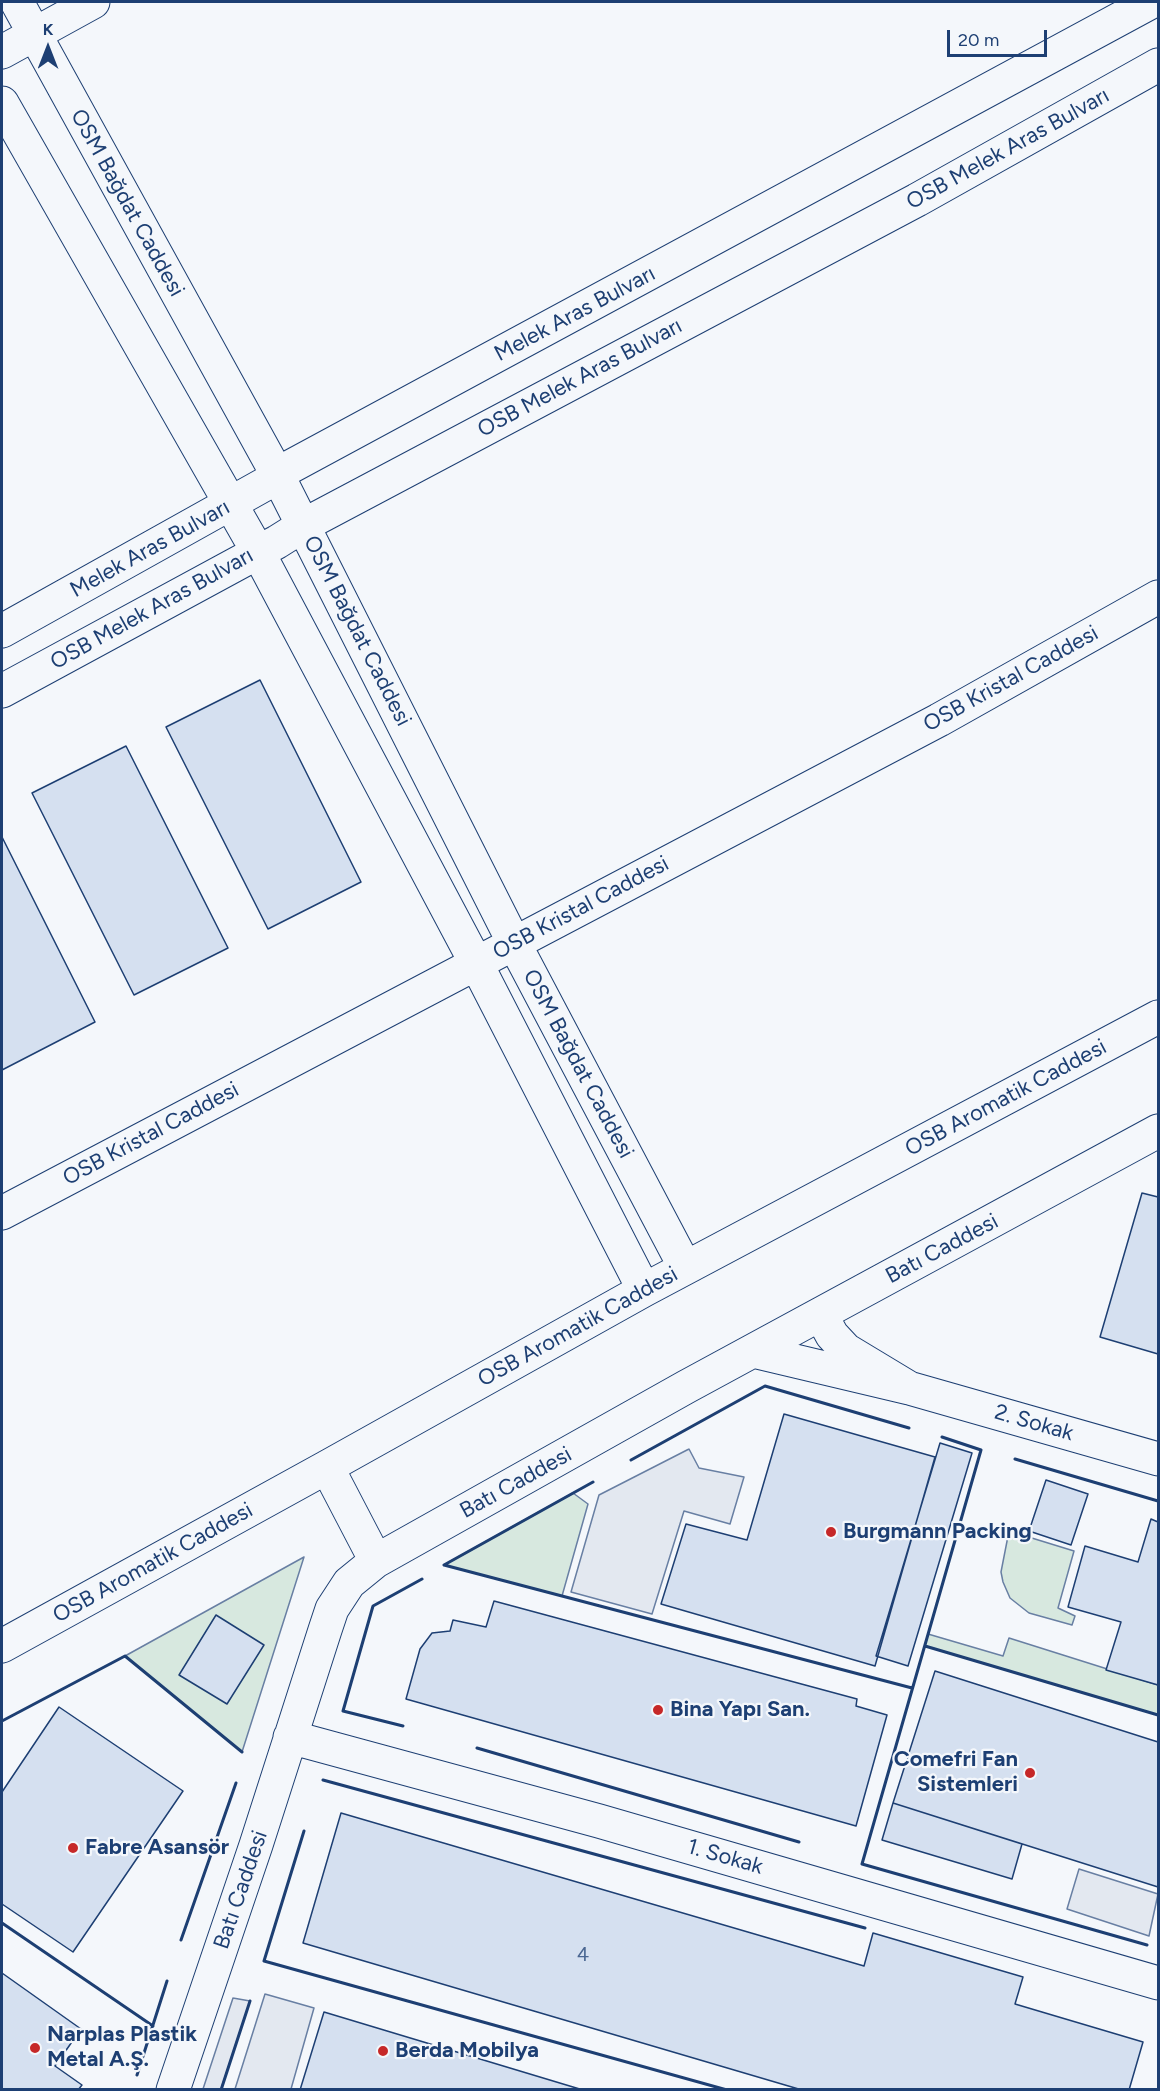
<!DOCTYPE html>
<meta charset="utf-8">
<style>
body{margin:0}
#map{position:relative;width:1160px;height:2091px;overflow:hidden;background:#f4f7fb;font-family:Figtree,sans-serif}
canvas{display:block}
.frame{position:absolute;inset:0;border:3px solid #1d3f73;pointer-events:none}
.north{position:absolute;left:18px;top:18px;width:60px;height:60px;-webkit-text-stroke:4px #f4f7fb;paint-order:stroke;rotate:0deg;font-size:16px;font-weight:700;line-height:24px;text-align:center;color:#1d3f73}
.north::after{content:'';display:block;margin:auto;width:21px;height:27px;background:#1d3f73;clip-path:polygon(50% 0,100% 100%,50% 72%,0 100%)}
.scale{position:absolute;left:947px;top:30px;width:100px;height:27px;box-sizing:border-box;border:3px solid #1d3f73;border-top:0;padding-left:8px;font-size:18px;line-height:21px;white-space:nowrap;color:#1d3f73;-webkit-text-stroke:4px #f4f7fb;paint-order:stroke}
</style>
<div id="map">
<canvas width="1160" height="2091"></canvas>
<div class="frame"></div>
<div class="north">K</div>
<div class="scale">20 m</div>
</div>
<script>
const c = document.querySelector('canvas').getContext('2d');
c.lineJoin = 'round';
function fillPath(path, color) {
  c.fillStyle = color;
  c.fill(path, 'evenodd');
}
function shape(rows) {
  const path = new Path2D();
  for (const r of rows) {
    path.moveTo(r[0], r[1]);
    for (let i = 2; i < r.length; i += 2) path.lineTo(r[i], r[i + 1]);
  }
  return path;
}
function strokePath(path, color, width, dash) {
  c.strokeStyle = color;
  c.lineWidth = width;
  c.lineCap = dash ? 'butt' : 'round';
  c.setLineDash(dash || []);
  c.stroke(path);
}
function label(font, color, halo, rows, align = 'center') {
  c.font = font + ' Figtree,sans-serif';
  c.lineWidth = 4.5;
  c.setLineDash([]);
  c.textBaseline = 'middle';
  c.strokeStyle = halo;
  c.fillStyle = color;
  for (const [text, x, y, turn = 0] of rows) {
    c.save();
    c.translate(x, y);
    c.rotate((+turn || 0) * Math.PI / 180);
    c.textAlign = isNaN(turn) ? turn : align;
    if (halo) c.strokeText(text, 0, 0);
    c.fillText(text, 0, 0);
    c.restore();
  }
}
const green = shape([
 [573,1493,588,1504,562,1596,444,1565,573,1493],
 [1009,1531,1074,1551,1058,1608,1075,1616,1072,1625,1029,1613,1010,1598,1003,1582,1001,1572,1009,1531],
 [304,1557,242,1752,125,1656,304,1557],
 [928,1634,1003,1656,1009,1638,1158,1685,1158,1715,925,1646,928,1634]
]);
fillPath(green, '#d7e8df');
strokePath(green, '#687fa3', 1.5);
const parking = shape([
 [689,1449,699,1468,744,1477,730,1524,684,1511,652,1614,571,1592,599,1495,689,1449],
 [1079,1869,1158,1894,1149,1936,1067,1909,1079,1869],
 [265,1994,314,2008,291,2089,235,2089,265,1994],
 [233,1998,250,2001,221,2089,203,2089,233,1998]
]);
fillPath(parking, '#e3e8f0');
strokePath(parking, '#687fa3', 1.5);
const building = shape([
 [260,680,361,882,268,929,166,727,260,680],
 [126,746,228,948,134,995,32,793,126,746],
 [2,837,95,1022,2,1070,2,837],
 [1142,1193,1158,1197,1158,1354,1100,1337,1142,1193],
 [784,1414,935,1457,875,1666,661,1604,686,1524,747,1540,784,1414],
 [940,1443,972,1453,908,1666,876,1656,940,1443],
 [1046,1480,1088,1494,1071,1545,1029,1531,1046,1480],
 [1151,1519,1158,1522,1158,1685,1106,1670,1121,1622,1068,1607,1085,1546,1138,1562,1151,1519],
 [494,1601,857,1699,856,1706,887,1715,856,1826,406,1699,420,1649,432,1633,450,1631,453,1620,486,1627,494,1601],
 [216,1615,264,1645,227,1704,179,1675,216,1615],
 [935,1671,1158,1742,1158,1887,893,1803,935,1671],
 [59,1707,183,1791,73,1952,2,1904,2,1792,59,1707],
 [893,1803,1022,1844,1012,1879,882,1840,893,1803],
 [341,1813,864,1966,873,1933,1023,1977,1015,2004,1143,2042,1129,2090,802,2090,303,1943,341,1813],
 [2,1973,81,2029,55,2066,82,2085,78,2090,2,2090,2,1973],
 [324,2012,583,2090,300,2090,324,2012]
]);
fillPath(building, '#d5e0f0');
strokePath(building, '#1d3f73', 1.5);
const minor = shape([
 [17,2,277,474,514,943,685,1267],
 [2,52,93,2],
 [2,103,258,552,476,963,644,1290],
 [2,631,267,483,277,474,1151,2],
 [2,691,277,542,304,525,917,200,1158,65],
 [2,1213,939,720,1158,597],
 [753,1351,909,1388,846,1350,832,1335,821,1315],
 [909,1388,1158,1459],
 [327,1467,376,1561],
 [2,1646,327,1467,644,1290,1158,1017],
 [290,1737,599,1821,1158,1983],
 [173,2090,256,1845,325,1630,332,1609,349,1583,376,1561,686,1387,1158,1131]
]);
strokePath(minor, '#1d3f73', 35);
strokePath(minor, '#f4f7fb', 33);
strokePath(shape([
 [942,1437,981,1450,862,1864,1147,1945],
 [1015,1459,1158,1501],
 [631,1460,765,1386,909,1428],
 [444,1565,912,1688],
 [444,1565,593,1482],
 [925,1646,1158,1715],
 [2,1721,125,1656,242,1752],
 [403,1726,343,1711,373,1606,422,1579],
 [477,1748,799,1842],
 [323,1780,865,1928],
 [304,1831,264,1961,727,2090],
 [2,1923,153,2026],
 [181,1940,236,1783],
 [137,2075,167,1981],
 [221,2090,250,2001]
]), '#1d3f73', 3);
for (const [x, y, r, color] of [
 [831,1532,6,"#c62828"],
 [658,1710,6,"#c62828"],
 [1030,1773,6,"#c62828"],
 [73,1848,6,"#c62828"],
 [35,2048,6,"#c62828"],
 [383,2051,6,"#c62828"]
]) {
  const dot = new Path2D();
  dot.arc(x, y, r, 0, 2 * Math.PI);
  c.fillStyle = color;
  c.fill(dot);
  strokePath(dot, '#f4f7fb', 2);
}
label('20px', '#4b6792', null, [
 ["4",583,1955]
]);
label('22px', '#1d3f73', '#f4f7fb', [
 ["OSB Melek Aras Bulvarı",1008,149,-29],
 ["OSM Bağdat Caddesi",127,203,61],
 ["Melek Aras Bulvarı",575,314,-28],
 ["OSB Melek Aras Bulvarı",580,378,-28],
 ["Melek Aras Bulvarı",150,549,-29],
 ["OSB Melek Aras Bulvarı",152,609,-29],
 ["OSM Bağdat Caddesi",357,631,63],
 ["OSB Kristal Caddesi",1011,679,-29],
 ["OSB Kristal Caddesi",581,908,-28],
 ["OSM Bağdat Caddesi",578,1064,62],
 ["OSB Aromatik Caddesi",1006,1098,-28],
 ["OSB Kristal Caddesi",151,1134,-28],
 ["Batı Caddesi",942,1249,-28],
 ["OSB Aromatik Caddesi",578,1327,-29],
 ["2. Sokak",1034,1423,16],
 ["Batı Caddesi",516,1483,-29],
 ["OSB Aromatik Caddesi",153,1563,-29],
 ["1. Sokak",725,1857,16],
 ["Batı Caddesi",241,1890,-71]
]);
label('bold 22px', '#1d3f73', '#f4f7fb', [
 ["Burgmann Packing",843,1532],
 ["Bina Yapı San.",670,1710],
 ["Comefri Fan",1018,1760,"right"],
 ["Sistemleri",1018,1785,"right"],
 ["Fabre Asansör",85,1848],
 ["Narplas Plastik",47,2035],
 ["Metal A.Ş.",47,2060],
 ["Berda Mobilya",395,2051]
], 'left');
</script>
